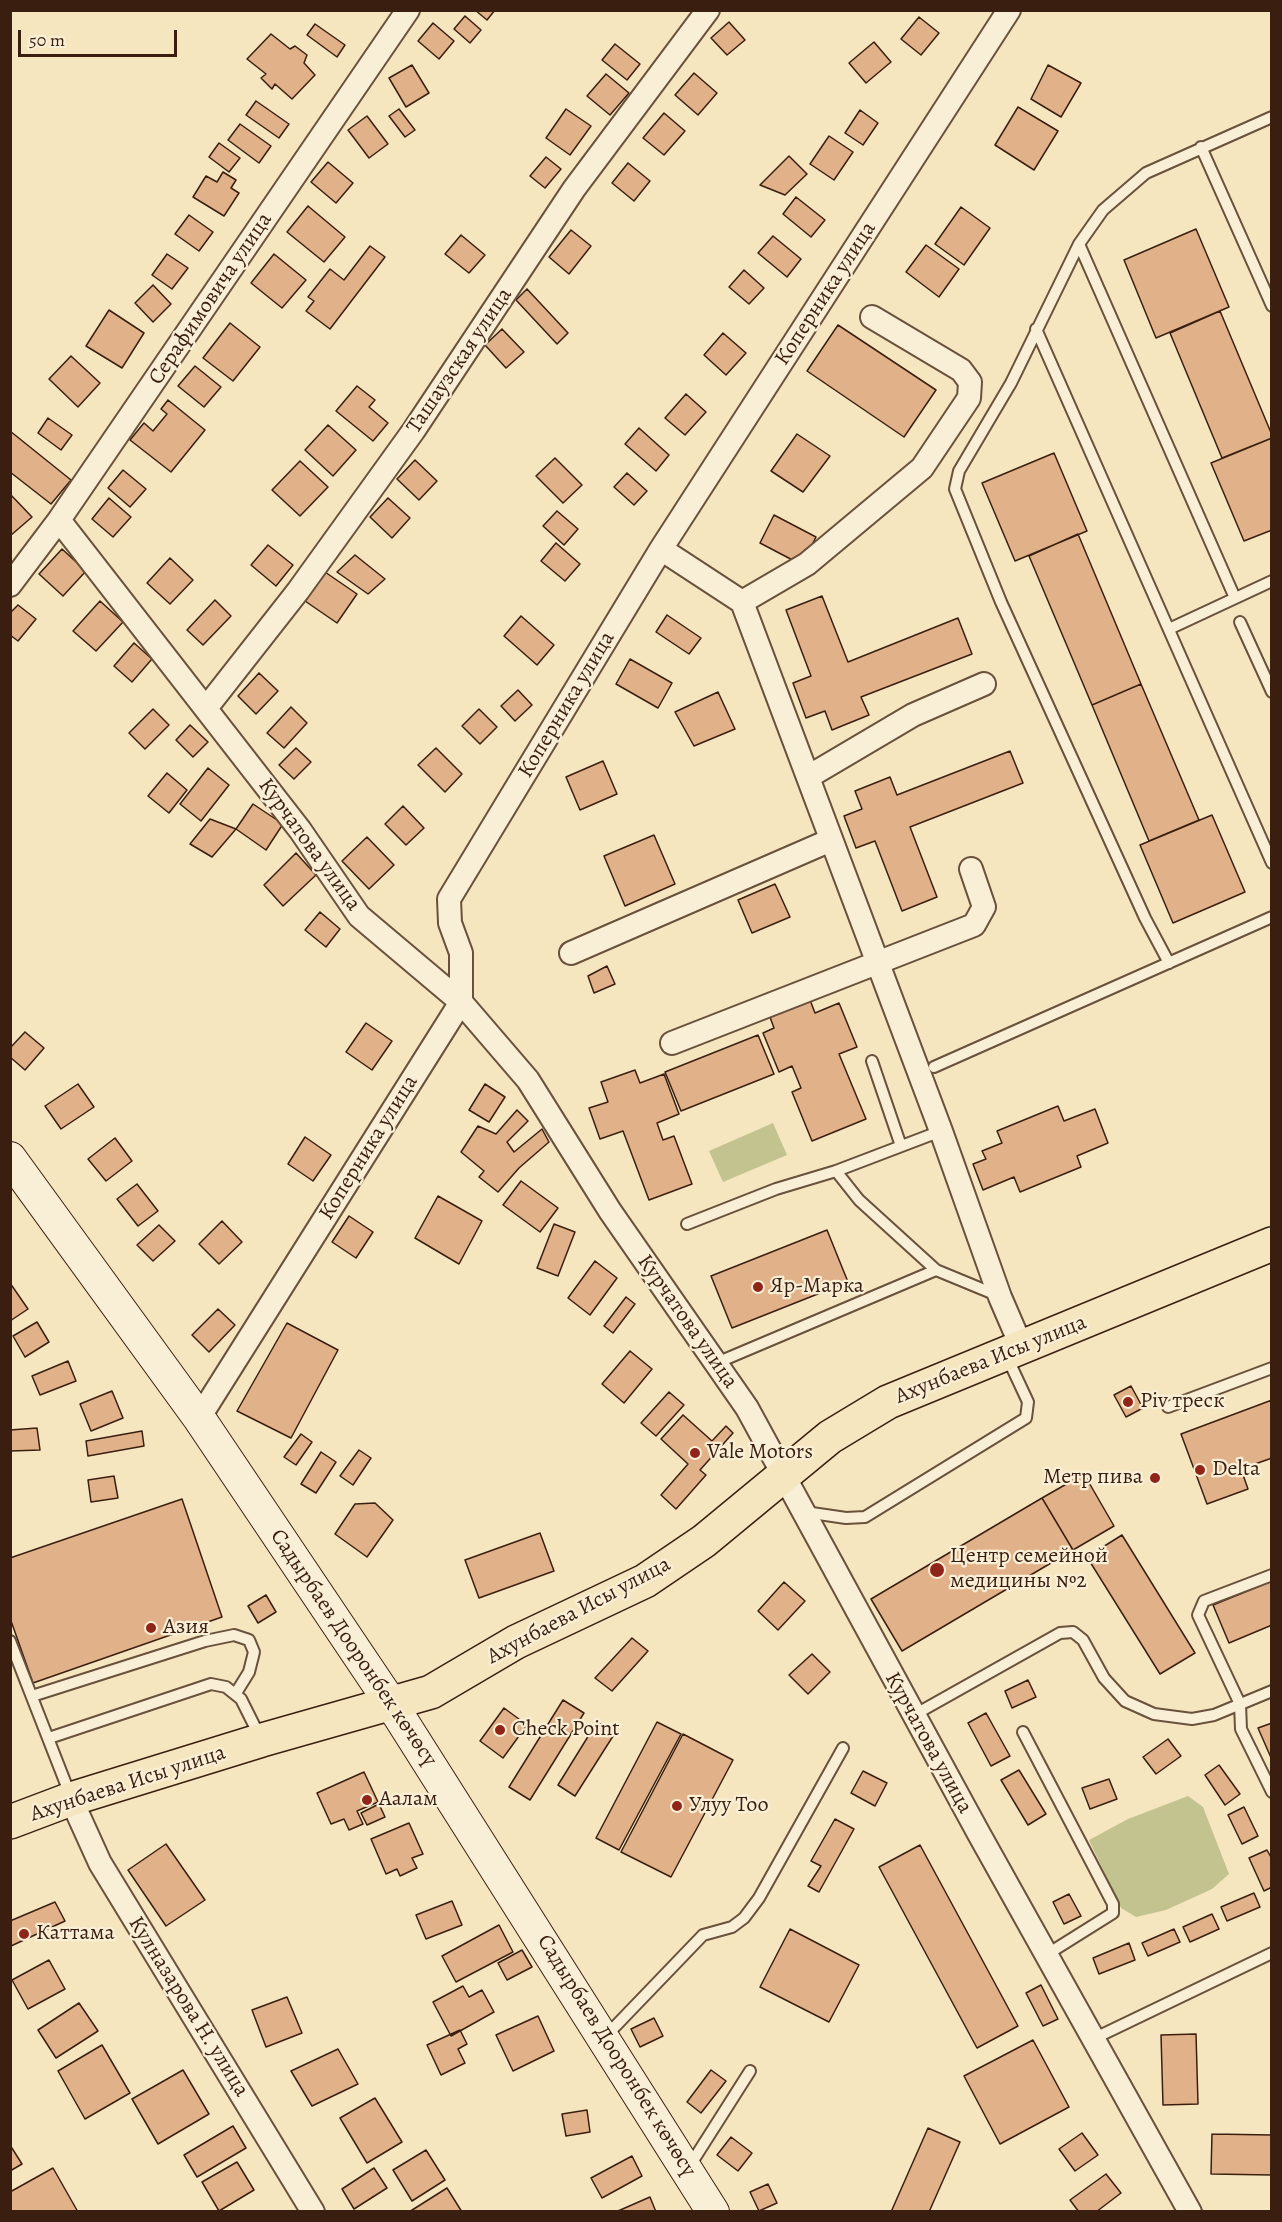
<!DOCTYPE html>
<meta charset="utf-8">
<style>
body{margin:0}
#map{position:relative;width:1282px;height:2222px;overflow:hidden;background:#f6e6c0;font-family:Alegreya,serif}
canvas{display:block}
.frame{position:absolute;inset:0;border:12px solid #3a1f10;pointer-events:none}
.scale{position:absolute;left:18px;top:30px;width:159px;height:27px;box-sizing:border-box;border:3px solid #3a1f10;border-top:0;padding-left:8px;font-size:18px;line-height:21px;white-space:nowrap;color:#3a1f10;-webkit-text-stroke:4px #f9efd6;paint-order:stroke}
</style>
<div id="map">
<canvas width="1282" height="2222"></canvas>
<div class="frame"></div>
<div class="scale">50 m</div>
</div>
<script>
const c = document.querySelector('canvas').getContext('2d');
c.lineJoin = 'round';
function fillPath(path, color) {
  c.fillStyle = color;
  c.fill(path, 'evenodd');
}
function shape(rows) {
  const path = new Path2D();
  for (const r of rows) {
    path.moveTo(r[0], r[1]);
    for (let i = 2; i < r.length; i += 2) path.lineTo(r[i], r[i + 1]);
  }
  return path;
}
function strokePath(path, color, width, dash) {
  c.strokeStyle = color;
  c.lineWidth = width;
  c.lineCap = dash ? 'butt' : 'round';
  c.setLineDash(dash || []);
  c.stroke(path);
}
function label(font, color, halo, rows, align = 'center') {
  c.font = font + ' Alegreya,serif';
  c.lineWidth = 4.5;
  c.setLineDash([]);
  c.textBaseline = 'middle';
  c.strokeStyle = halo;
  c.fillStyle = color;
  for (const [text, x, y, turn = 0] of rows) {
    c.save();
    c.translate(x, y);
    c.rotate((+turn || 0) * Math.PI / 180);
    c.textAlign = isNaN(turn) ? turn : align;
    if (halo) c.strokeText(text, 0, 0);
    c.fillText(text, 0, 0);
    c.restore();
  }
}
fillPath(shape([
 [773,1123,787,1155,723,1182,709,1151],
 [1188,1796,1203,1807,1229,1874,1212,1889,1166,1910,1136,1917,1121,1908,1089,1840,1128,1819]
]), '#c2c38e');
const building = shape([
 [475,10,495,10,487,20,475,10],
 [465,16,481,30,470,43,454,29,465,16],
 [919,17,939,33,921,55,901,39,919,17],
 [729,22,745,40,727,55,711,38,729,22],
 [433,23,454,41,439,59,418,41,433,23],
 [315,24,345,45,337,57,307,35,315,24],
 [271,34,290,49,295,46,307,55,304,63,315,75,292,99,275,84,272,89,261,78,266,74,247,59,271,34],
 [874,42,891,62,866,83,849,63,874,42],
 [615,44,640,64,627,80,602,60,615,44],
 [412,65,429,93,406,107,389,78,412,65],
 [1048,65,1081,83,1061,117,1031,99,1048,65],
 [694,73,717,93,698,115,675,95,694,73],
 [606,74,629,93,610,115,587,96,606,74],
 [256,101,289,124,279,138,246,115,256,101],
 [1018,107,1058,131,1034,170,995,145,1018,107],
 [399,109,415,130,405,137,389,116,399,109],
 [566,109,591,126,570,155,546,138,566,109],
 [860,110,878,123,863,145,845,133,860,110],
 [664,113,685,131,664,155,643,138,664,113],
 [367,116,388,144,369,158,348,130,367,116],
 [240,124,271,146,259,163,228,140,240,124],
 [829,136,853,152,834,180,810,164,829,136],
 [219,143,240,158,229,172,209,157,219,143],
 [789,156,807,174,785,195,760,185,789,156],
 [546,157,561,169,545,188,530,176,546,157],
 [328,162,353,183,336,203,311,182,328,162],
 [628,163,650,181,634,201,612,183,628,163],
 [223,172,236,180,231,188,239,193,224,216,193,197,206,176,217,182,223,172],
 [796,197,825,220,811,237,783,214,796,197],
 [308,206,345,237,324,262,287,232,308,206],
 [961,207,990,228,964,265,935,244,961,207],
 [189,215,213,232,199,251,175,234,189,215],
 [1196,229,1229,307,1156,338,1124,260,1196,229],
 [571,230,591,246,569,274,549,257,571,230],
 [461,235,485,255,469,273,445,254,461,235],
 [773,236,801,259,787,277,758,253,773,236],
 [926,245,959,269,939,297,906,272,926,245],
 [370,246,385,257,330,329,306,311,314,301,308,297,330,269,344,280,370,246],
 [167,254,188,268,172,289,152,275,167,254],
 [274,254,306,280,282,308,251,283,274,254],
 [744,270,764,288,749,304,729,287,744,270],
 [153,285,171,304,153,322,135,303,153,285],
 [527,289,568,333,557,344,516,300,527,289],
 [109,310,144,333,122,368,86,346,109,310],
 [1220,311,1272,435,1272,438,1222,458,1170,333,1220,311],
 [230,323,260,347,233,381,203,358,230,323],
 [838,325,936,390,904,437,807,371,838,325],
 [502,329,524,352,506,368,485,345,502,329],
 [723,333,746,353,726,375,704,355,723,333],
 [71,356,100,383,78,407,49,379,71,356],
 [195,366,221,387,204,407,178,386,195,366],
 [357,386,375,400,369,407,388,423,373,441,336,411,357,386],
 [686,394,706,412,685,435,665,418,686,394],
 [168,400,205,430,171,472,130,440,144,423,153,431,167,414,161,409,168,400],
 [48,418,72,435,61,450,38,433,48,418],
 [328,425,356,450,333,476,305,450,328,425],
 [639,428,669,455,656,471,625,444,639,428],
 [10,431,71,480,51,504,10,472,10,431],
 [797,434,830,456,803,492,771,471,797,434],
 [1272,438,1272,530,1244,541,1211,463,1272,438],
 [1054,453,1087,531,1015,561,982,483,1054,453],
 [555,458,582,485,563,503,536,476,555,458],
 [415,460,437,481,419,500,397,479,415,460],
 [300,461,328,487,300,516,272,490,300,461],
 [123,470,146,489,130,507,108,488,123,470],
 [627,473,647,491,634,505,614,487,627,473],
 [10,494,32,517,10,536,10,494],
 [109,498,131,517,113,537,92,519,109,498],
 [388,498,410,518,392,538,370,517,388,498],
 [557,511,578,529,564,545,543,526,557,511],
 [774,515,816,537,802,565,760,543,774,515],
 [1078,534,1141,684,1092,705,1029,556,1078,534],
 [556,543,580,564,565,581,541,561,556,543],
 [268,545,293,565,276,586,251,565,268,545],
 [62,549,86,571,63,596,39,574,62,549],
 [355,555,385,579,368,594,337,572,355,555],
 [170,558,193,580,170,604,147,583,170,558],
 [325,572,357,594,337,623,305,601,325,572],
 [822,596,848,662,958,618,972,654,861,697,869,715,832,730,825,711,806,718,793,683,811,676,786,610,822,596],
 [215,600,231,616,203,645,187,630,215,600],
 [100,601,123,622,96,651,73,631,100,601],
 [18,605,36,619,18,641,10,635,10,613,18,605],
 [667,615,701,638,689,654,656,632,667,615],
 [521,616,554,645,537,665,504,636,521,616],
 [134,643,152,659,132,682,114,666,134,643],
 [630,659,672,683,658,708,616,684,630,659],
 [259,673,278,691,256,714,238,696,259,673],
 [1141,684,1199,820,1149,841,1092,705,1141,684],
 [518,690,532,705,515,721,501,706,518,690],
 [718,692,735,729,694,746,675,712,718,692],
 [291,707,307,723,284,748,267,733,291,707],
 [153,709,169,725,145,749,129,733,153,709],
 [479,709,497,727,480,744,462,726,479,709],
 [190,725,208,742,193,757,176,740,190,725],
 [296,748,311,762,294,779,279,765,296,748],
 [436,748,462,774,445,792,418,765,436,748],
 [1010,751,1023,783,910,827,937,897,902,911,875,841,856,848,844,816,862,809,855,791,890,777,897,795,1010,751],
 [603,761,617,794,580,810,566,777,603,761],
 [208,768,229,785,201,821,180,804,208,768],
 [167,773,187,790,169,813,148,796,167,773],
 [253,804,283,824,266,850,236,829,253,804],
 [403,806,424,828,406,845,385,824,403,806],
 [1212,815,1245,892,1173,923,1140,845,1212,815],
 [210,819,236,829,212,857,190,844,210,819],
 [654,835,675,884,625,906,604,856,654,835],
 [367,837,394,865,369,889,342,861,367,837],
 [296,853,316,875,283,906,264,885,296,853],
 [775,884,790,917,752,933,738,900,775,884],
 [320,912,340,929,326,947,305,930,320,912],
 [607,966,615,984,594,993,588,976,607,966],
 [807,992,815,1013,839,1003,857,1047,839,1054,866,1119,812,1141,792,1092,801,1088,792,1066,779,1072,763,1033,774,1028,767,1009,807,992],
 [366,1023,392,1041,372,1070,346,1052,366,1023],
 [25,1032,44,1048,25,1070,10,1057,10,1048,25,1032],
 [758,1035,774,1074,681,1111,665,1072,758,1035],
 [635,1070,640,1083,664,1074,679,1114,657,1123,663,1140,674,1136,692,1184,649,1200,623,1131,600,1139,589,1108,608,1102,601,1082,635,1070],
 [78,1084,94,1107,61,1129,45,1106,78,1084],
 [485,1084,505,1097,489,1122,469,1110,485,1084],
 [1058,1106,1064,1121,1095,1109,1108,1143,1077,1156,1081,1167,1020,1192,1014,1177,983,1190,973,1164,986,1159,982,1151,1002,1143,997,1131,1058,1106],
 [517,1110,528,1121,507,1142,514,1152,542,1129,549,1142,519,1168,498,1192,479,1177,484,1171,461,1152,478,1126,496,1134,517,1110],
 [305,1137,331,1155,313,1181,288,1164,305,1137],
 [115,1138,132,1161,106,1181,88,1159,115,1138],
 [521,1181,558,1208,540,1232,503,1205,521,1181],
 [137,1184,158,1211,138,1226,117,1199,137,1184],
 [438,1196,482,1221,459,1264,415,1238,438,1196],
 [349,1216,373,1232,356,1258,332,1242,349,1216],
 [222,1221,242,1242,219,1264,199,1244,222,1221],
 [554,1224,575,1232,558,1276,537,1268,554,1224],
 [159,1225,175,1241,153,1261,137,1245,159,1225],
 [827,1230,848,1282,732,1328,711,1276,827,1230],
 [595,1261,617,1278,590,1315,568,1298,595,1261],
 [10,1283,28,1309,10,1321,10,1283],
 [626,1297,635,1304,613,1333,604,1326,626,1297],
 [218,1309,235,1325,209,1352,192,1335,218,1309],
 [37,1322,49,1342,25,1357,13,1336,37,1322],
 [287,1323,338,1350,291,1438,237,1411,287,1323],
 [630,1351,652,1369,624,1403,602,1384,630,1351],
 [68,1361,76,1381,40,1395,32,1376,68,1361],
 [1131,1386,1143,1408,1126,1417,1114,1395,1131,1386],
 [112,1391,123,1418,91,1431,80,1404,112,1391],
 [669,1392,684,1405,656,1436,641,1423,669,1392],
 [1272,1400,1272,1458,1241,1469,1248,1489,1207,1504,1181,1434,1272,1400],
 [683,1415,712,1441,726,1426,733,1433,700,1470,706,1475,676,1509,661,1495,688,1464,661,1439,683,1415],
 [37,1428,40,1450,10,1451,10,1430,37,1428],
 [142,1431,144,1446,88,1456,86,1441,142,1431],
 [301,1434,312,1442,296,1465,284,1457,301,1434],
 [359,1450,371,1458,353,1485,340,1476,359,1450],
 [321,1452,336,1462,316,1493,301,1484,321,1452],
 [1084,1474,1114,1526,1073,1550,1042,1498,1084,1474],
 [114,1476,118,1498,91,1502,88,1480,114,1476],
 [1042,1498,1073,1550,902,1651,871,1599,1042,1498],
 [182,1499,222,1617,33,1683,10,1618,10,1558,182,1499],
 [375,1503,393,1520,367,1557,335,1534,355,1504,375,1503],
 [540,1533,554,1571,479,1598,465,1560,540,1533],
 [1122,1535,1195,1653,1160,1674,1087,1557,1122,1535],
 [1272,1581,1272,1625,1229,1643,1213,1605,1272,1581],
 [784,1582,805,1601,778,1630,758,1611,784,1582],
 [266,1595,276,1612,258,1623,248,1606,266,1595],
 [632,1638,648,1651,612,1691,595,1678,632,1638],
 [812,1654,830,1672,808,1694,789,1675,812,1654],
 [1028,1680,1036,1697,1012,1708,1005,1691,1028,1680],
 [563,1700,584,1713,530,1800,509,1787,563,1700],
 [504,1708,527,1725,503,1758,480,1741,504,1708],
 [986,1713,1010,1756,991,1766,968,1723,986,1713],
 [597,1722,615,1733,575,1796,558,1785,597,1722],
 [657,1722,681,1734,619,1850,596,1838,657,1722],
 [1272,1723,1272,1760,1258,1728,1272,1723],
 [683,1734,733,1760,671,1877,621,1852,683,1734],
 [1168,1739,1181,1756,1156,1774,1143,1757,1168,1739],
 [1219,1765,1240,1794,1225,1805,1205,1775,1219,1765],
 [1019,1770,1046,1814,1028,1825,1001,1780,1019,1770],
 [863,1771,887,1783,875,1806,851,1793,863,1771],
 [364,1772,378,1802,357,1811,363,1824,349,1830,344,1819,331,1824,317,1793,364,1772],
 [1109,1779,1117,1799,1090,1809,1082,1788,1109,1779],
 [379,1804,385,1817,367,1825,361,1813,379,1804],
 [1244,1807,1258,1836,1242,1844,1228,1815,1244,1807],
 [835,1819,854,1829,819,1892,808,1886,821,1866,811,1861,835,1819],
 [409,1823,423,1854,412,1858,417,1868,400,1876,397,1869,386,1874,371,1839,409,1823],
 [166,1844,205,1900,166,1926,128,1870,166,1844],
 [920,1845,1018,2026,977,2048,879,1867,920,1845],
 [1267,1850,1272,1859,1272,1887,1264,1891,1249,1858,1267,1850],
 [1254,1893,1260,1907,1227,1921,1221,1907,1254,1893],
 [1069,1894,1081,1916,1064,1924,1053,1902,1069,1894],
 [452,1901,462,1925,426,1939,416,1915,452,1901],
 [55,1902,65,1921,11,1946,10,1921,55,1902],
 [1212,1914,1219,1929,1190,1942,1183,1927,1212,1914],
 [499,1925,513,1952,456,1982,442,1956,499,1925],
 [790,1929,859,1965,829,2022,760,1987,790,1929],
 [1174,1929,1180,1942,1148,1956,1142,1943,1174,1929],
 [1129,1943,1135,1960,1099,1974,1093,1958,1129,1943],
 [522,1950,532,1967,507,1980,498,1963,522,1950],
 [49,1960,65,1989,28,2009,12,1980,49,1960],
 [1041,1985,1058,2019,1043,2026,1026,1993,1041,1985],
 [463,1986,469,1997,482,1990,494,2012,451,2036,433,2002,463,1986],
 [287,1997,302,2033,266,2047,252,2010,287,1997],
 [79,2003,98,2031,56,2058,38,2030,79,2003],
 [538,2016,554,2051,513,2071,496,2035,538,2016],
 [654,2018,663,2036,640,2047,631,2029,654,2018],
 [460,2030,467,2044,458,2049,465,2063,441,2075,427,2045,460,2030],
 [1196,2034,1198,2104,1163,2105,1161,2035,1196,2034],
 [1033,2040,1069,2107,1000,2144,964,2076,1033,2040],
 [102,2045,130,2093,85,2119,58,2071,102,2045],
 [338,2049,358,2084,312,2106,291,2071,338,2049],
 [183,2070,209,2114,158,2144,132,2099,183,2070],
 [711,2070,726,2081,701,2113,687,2102,711,2070],
 [375,2098,402,2142,367,2163,340,2118,375,2098],
 [587,2110,590,2132,566,2136,562,2114,587,2110],
 [233,2126,246,2148,197,2177,184,2155,233,2126],
 [928,2128,960,2142,929,2212,891,2212,928,2128],
 [1082,2133,1098,2155,1075,2171,1059,2149,1082,2133],
 [1212,2134,1272,2135,1272,2175,1211,2174,1212,2134],
 [731,2137,752,2153,738,2171,717,2155,731,2137],
 [10,2145,22,2164,10,2171,10,2145],
 [426,2150,445,2180,412,2201,393,2170,426,2150],
 [632,2156,642,2176,602,2198,591,2178,632,2156],
 [237,2162,254,2190,219,2211,202,2182,237,2162],
 [53,2168,78,2212,10,2212,10,2192,53,2168],
 [374,2168,387,2188,354,2209,342,2189,374,2168],
 [1106,2174,1121,2193,1096,2212,1079,2212,1070,2200,1106,2174],
 [768,2184,777,2203,759,2211,750,2192,768,2184],
 [447,2188,462,2212,409,2212,447,2188],
 [650,2197,656,2212,618,2211,650,2197]
]);
fillPath(building, '#e1b289');
strokePath(building, '#3a1f10', 1.5);
const lane = shape([
 [1201,147,1272,306],
 [1079,244,1235,598],
 [1036,329,1272,863],
 [1240,622,1272,692],
 [1169,629,1272,581],
 [1169,963,1145,918,1001,602,955,489,959,471,1011,383,1079,244,1103,210,1146,173,1272,117],
 [872,1061,901,1146],
 [934,1067,1272,917],
 [836,1171,941,1131],
 [687,1224,776,1189,836,1171,859,1200,936,1270,714,1364],
 [936,1270,999,1296],
 [1168,1407,1272,1368],
 [805,1512,846,1518,865,1517,1026,1418,1028,1402,1007,1357],
 [1272,1575,1204,1601,1198,1615,1240,1704,1241,1729,1272,1792],
 [10,1641,71,1797],
 [32,1696,205,1641,234,1635,249,1640,254,1652,249,1672,236,1693],
 [914,1715,1060,1633,1073,1632,1083,1640,1104,1678,1125,1701,1154,1714,1192,1719,1214,1715,1272,1691],
 [1023,1732,1113,1904,1113,1913,1046,1955],
 [49,1738,211,1684,226,1687,241,1699,260,1737],
 [604,2038,703,1935,732,1927,744,1918,759,1898,843,1748],
 [1093,2039,1272,1953],
 [689,2167,750,2071]
]);
const street = shape([
 [59,520,300,830,359,916,461,1002,528,1080,610,1211,747,1408,979,1834,1190,2212],
 [661,549,742,602,941,1131,1000,1297,1022,1348],
 [10,585,59,520,408,10],
 [742,602,807,564,922,468,969,398,970,382,961,370,872,317],
 [207,707,298,591,414,430,574,189,708,10],
 [808,777,913,715,984,684],
 [571,953,831,840],
 [672,1043,974,925,984,907,971,869],
 [199,1418,461,1002,461,953,450,923,449,899,661,549,1009,10],
 [71,1799,100,1863,313,2212]
]);
const secondary = shape([
 [10,1158,199,1418,392,1705,713,2212]
]);
const primary = shape([
 [10,1822,71,1799,262,1740,431,1692,516,1642,645,1581,704,1541,830,1437,888,1402,1272,1244]
]);
strokePath(lane, '#69513c', 14);
strokePath(street, '#69513c', 26);
strokePath(secondary, '#3a1f10', 34);
strokePath(primary, '#3a1f10', 36);
strokePath(lane, '#f9efd6', 10);
strokePath(street, '#f9efd6', 22);
strokePath(secondary, '#f9efd6', 32);
strokePath(primary, '#f6e6c0', 33);
for (const [x, y, r, color] of [
 [758,1287,6,"#8f2418"],
 [1128,1402,6,"#8f2418"],
 [695,1453,6,"#8f2418"],
 [1200,1470,6,"#8f2418"],
 [1155,1478,6,"#8f2418"],
 [937,1570,8,"#8f2418"],
 [151,1628,6,"#8f2418"],
 [500,1730,6,"#8f2418"],
 [367,1800,6,"#8f2418"],
 [677,1806,6,"#8f2418"],
 [24,1934,6,"#8f2418"]
]) {
  const dot = new Path2D();
  dot.arc(x, y, r, 0, 2 * Math.PI);
  c.fillStyle = color;
  c.fill(dot);
  strokePath(dot, '#f9efd6', 2);
}
label('22px', '#3a1f10', '#f9efd6', [
 ["Коперника улица",826,294,-57],
 ["Серафимовича улица",211,299,-56],
 ["Ташаузская улица",460,361,-56],
 ["Коперника улица",567,705,-59],
 ["Курчатова улица",309,845,54],
 ["Коперника улица",369,1148,-58],
 ["Курчатова улица",687,1322,55],
 ["Ахунбаева Исы улица",991,1360,-22],
 ["Ахунбаева Исы улица",579,1611,-28],
 ["Садырбаев Дооронбек көчөсү",353,1648,56],
 ["Курчатова улица",928,1743,61],
 ["Ахунбаева Исы улица",128,1784,-18],
 ["Кулназарова Н. улица",188,2007,58],
 ["Садырбаев Дооронбек көчөсү",616,2056,58]
]);
label('22px', '#3a1f10', '#f9efd6', [
 ["Яр-Марка",770,1287],
 ["Piv треск",1140,1402],
 ["Vale Motors",707,1453],
 ["Delta",1212,1470],
 ["Метр пива",1143,1478,"right"],
 ["Центр семейной",950,1557],
 ["медицины №2",950,1582],
 ["Азия",163,1628],
 ["Check Point",512,1730],
 ["Аалам",379,1800],
 ["Улуу Тоо",689,1806],
 ["Каттама",36,1934]
], 'left');
</script>
